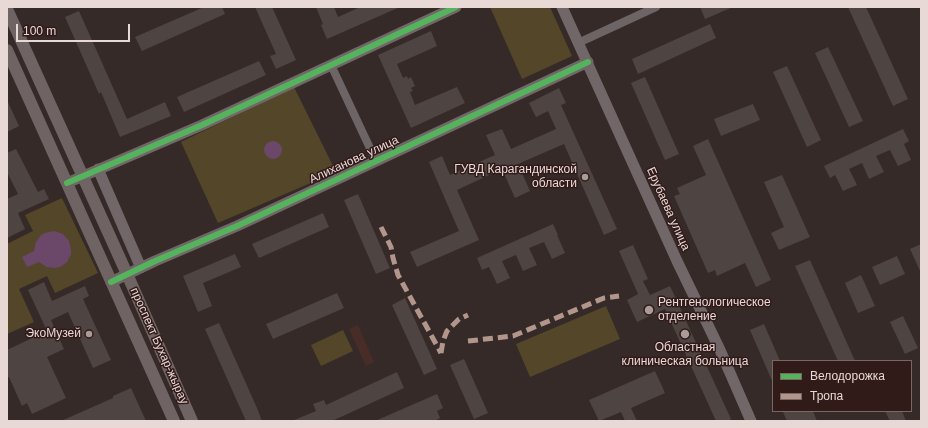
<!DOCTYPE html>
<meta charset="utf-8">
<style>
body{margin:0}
#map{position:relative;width:928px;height:428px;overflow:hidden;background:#362a28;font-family:Helvetica,sans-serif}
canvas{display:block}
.frame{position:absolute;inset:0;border:8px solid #e8d8d6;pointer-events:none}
.legend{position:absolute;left:772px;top:360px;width:140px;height:52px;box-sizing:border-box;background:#311b19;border:1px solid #7a6765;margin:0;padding:5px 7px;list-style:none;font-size:12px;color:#e8d8d6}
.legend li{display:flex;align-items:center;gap:8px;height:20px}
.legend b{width:20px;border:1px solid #7a6765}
.scale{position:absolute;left:16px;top:24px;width:114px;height:18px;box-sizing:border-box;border:2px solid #e8d8d6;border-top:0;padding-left:5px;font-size:12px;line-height:14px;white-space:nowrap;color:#e8d8d6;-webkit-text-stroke:3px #311b19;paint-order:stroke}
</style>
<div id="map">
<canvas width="928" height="428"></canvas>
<div class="frame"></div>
<ul class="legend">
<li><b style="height:5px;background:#56b35d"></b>Велодорожка</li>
<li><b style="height:5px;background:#b2968c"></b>Тропа</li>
</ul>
<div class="scale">100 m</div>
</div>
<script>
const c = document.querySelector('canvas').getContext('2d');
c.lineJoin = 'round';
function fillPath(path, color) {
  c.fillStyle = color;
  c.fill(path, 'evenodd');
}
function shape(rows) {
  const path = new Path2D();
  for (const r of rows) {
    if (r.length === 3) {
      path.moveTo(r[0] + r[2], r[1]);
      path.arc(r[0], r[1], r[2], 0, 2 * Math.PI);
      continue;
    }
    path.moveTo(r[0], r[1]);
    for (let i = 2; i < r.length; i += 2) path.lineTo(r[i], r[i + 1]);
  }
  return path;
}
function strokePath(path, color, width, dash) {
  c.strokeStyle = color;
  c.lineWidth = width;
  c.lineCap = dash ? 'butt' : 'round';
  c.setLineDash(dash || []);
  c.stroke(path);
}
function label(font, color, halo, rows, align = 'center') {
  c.font = font + ' Helvetica,sans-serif';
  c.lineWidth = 3;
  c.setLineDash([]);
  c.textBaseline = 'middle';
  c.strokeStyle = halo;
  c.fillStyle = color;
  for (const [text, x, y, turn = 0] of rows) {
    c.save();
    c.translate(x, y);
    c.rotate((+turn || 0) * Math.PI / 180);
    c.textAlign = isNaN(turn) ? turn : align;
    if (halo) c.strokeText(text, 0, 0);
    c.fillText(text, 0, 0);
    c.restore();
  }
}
fillPath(shape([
 [358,325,374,362,366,366,349,329]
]), '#472c28');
fillPath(shape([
 [490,7,550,7,572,56,522,79],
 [294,87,336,172,218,223,181,142],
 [62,198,98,273,55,293,47,276,19,289,34,322,7,334,7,244,33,231,25,215],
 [606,306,620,339,530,377,516,344],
 [343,330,353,351,321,366,311,345]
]), '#534629');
fillPath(shape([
 [273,150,9],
 [54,231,63,234,69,241,71,250,71,254,67,262,60,267,55,268,47,267,39,262,27,267,22,257,34,251,36,242,41,235,45,233]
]), '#6b4869');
fillPath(shape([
 [204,7,222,7,225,14,142,51,135,37],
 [255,7,272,7,296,60,276,69,270,56,276,54],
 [316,7,334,7,338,17,360,7,400,7,327,39,321,25,323,24],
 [700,7,733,7,705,19],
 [848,7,866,7,908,99,893,106],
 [79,11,127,119,165,102,171,116,120,137,101,92,99,94,65,17],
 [710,24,716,38,638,74,632,59],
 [431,31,437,46,397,64,403,78,407,76,408,79,411,77,415,86,411,88,413,91,410,92,415,105,457,87,465,103,411,128,378,55],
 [828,47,863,121,849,127,815,53],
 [259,61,266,75,184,112,177,97],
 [787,66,821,140,807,147,773,72],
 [645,77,679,154,665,160,631,83],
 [559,88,566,103,561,105,617,229,604,235,564,144,518,164,530,191,515,198,502,169,457,190,479,240,417,267,410,252,459,231,429,162,442,156,450,175,495,155,486,135,502,129,511,149,556,129,548,111,536,117,529,103],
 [7,100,19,126,7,132],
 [753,104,760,120,721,136,714,119],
 [903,129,909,141,904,144,911,160,898,166,890,150,876,156,884,172,869,179,862,163,849,169,857,185,843,191,835,175,830,178,824,166],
 [708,139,771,280,756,287,745,263,717,276,715,270,708,273,674,196,680,194,677,188,706,175,693,146],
 [16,149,38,192,44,189,49,199,18,213,25,229,7,238,7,199,18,194,7,172,7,153],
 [782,175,810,237,779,250,771,233,784,227,764,182],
 [358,194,390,268,376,274,344,200],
 [323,213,329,227,259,258,252,244],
 [553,224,558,235,557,235,565,253,552,259,544,242,529,248,537,265,523,271,516,255,502,261,510,278,497,284,489,267,482,270,477,258],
 [921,244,921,273,910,249],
 [633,245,648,279,643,281,650,295,670,286,731,419,728,421,716,421,665,309,637,322,627,300,638,294,619,251],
 [235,254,241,267,203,283,212,306,198,312,183,276],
 [897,256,905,274,880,285,872,267],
 [810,260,855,361,838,361,795,266],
 [861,275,875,306,858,313,845,283],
 [44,282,52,301,85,286,89,296,83,299,111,360,93,368,68,312,51,320,64,349,47,357,66,398,32,414,27,403,22,406,9,377,7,377,7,350,47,331,28,290],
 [337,293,344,308,273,339,266,324],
 [405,298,437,369,424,375,392,305],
 [903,316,918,348,905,354,890,322],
 [219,323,257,408,262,421,246,421,237,401,205,329],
 [764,324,780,361,773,361,773,383,750,330],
 [464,359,488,413,474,419,450,365],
 [655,371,665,393,631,408,637,421,625,421,621,412,599,421,589,400],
 [397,372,404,388,332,421,292,421,316,411,313,404,324,400,326,405],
 [131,388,146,421,61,421,113,398,113,396],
 [437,394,443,408,437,411,440,418,434,421,375,421],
 [787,411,813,411,817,421,787,421,783,412],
 [885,411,902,411,906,421,890,421]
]), '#4e4441');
strokePath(shape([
 [578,43,656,7],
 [331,65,376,161]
]), '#6c6465', 8);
strokePath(shape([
 [562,7,677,261,720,350,751,421],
 [98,169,141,268],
 [67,183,202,125,456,7],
 [111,282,155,261,237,226,588,62]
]), '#716668', 11);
strokePath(shape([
 [7,9,127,274,192,421],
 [7,50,174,421]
]), '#706364', 12);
strokePath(shape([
 [381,227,391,247,393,258,398,275,441,353],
 [468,341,513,336,604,298,619,296],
 [441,353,443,341,447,331,459,319,468,315]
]), '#b2968c', 5, [10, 5]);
strokePath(shape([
 [67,183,202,125,456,7],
 [111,282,155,261,237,226,588,62]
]), '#56b35d', 6);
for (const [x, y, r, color] of [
 [585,177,4,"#aa9b99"],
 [649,310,5,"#aa9b99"],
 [89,334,4,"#aa9b99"],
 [685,334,5,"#aa9b99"]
]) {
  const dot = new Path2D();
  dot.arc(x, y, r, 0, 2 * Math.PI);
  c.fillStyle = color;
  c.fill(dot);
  strokePath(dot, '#311b19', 1.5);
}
label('12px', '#e8d8d6', '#311b19', [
 ["Алиханова улица",354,160,-25],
 ["Ерубаева улица",668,209,66],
 ["проспект Бухар-жырау",159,346,66]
]);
label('12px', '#e8d8d6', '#311b19', [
 ["ГУВД Карагандинской",577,170],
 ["области",577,184],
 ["Рентгенологическое",658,303,"left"],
 ["отделение",658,317,"left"],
 ["ЭкоМузей",81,334],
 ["Областная",685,348,"center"],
 ["клиническая больница",685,362,"center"]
], 'right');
</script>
